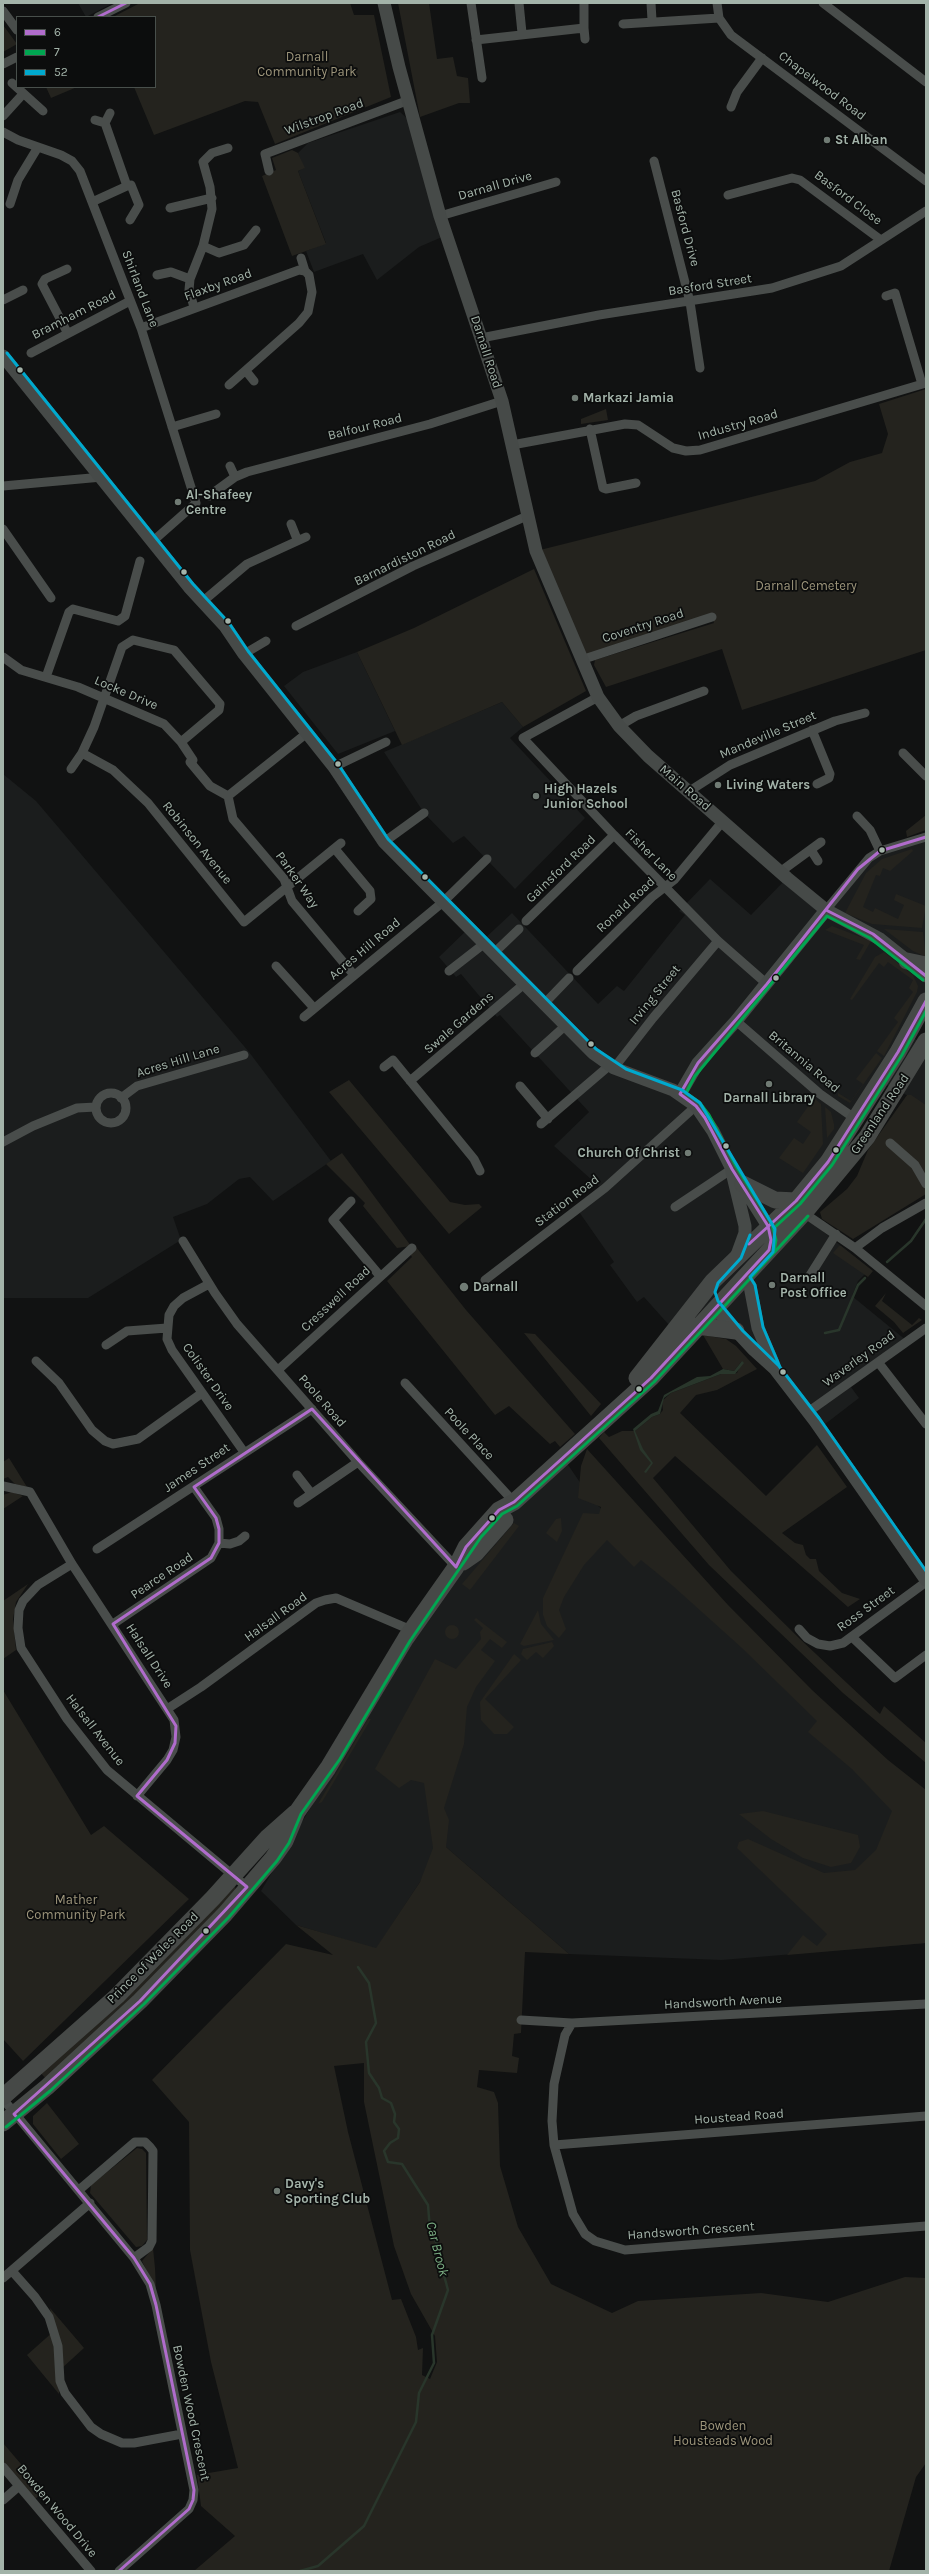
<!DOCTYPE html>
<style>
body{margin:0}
#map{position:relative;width:929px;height:2574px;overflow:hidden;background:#111212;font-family:Karla,sans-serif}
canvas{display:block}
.frame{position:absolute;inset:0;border:4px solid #a3b3a9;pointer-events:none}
.legend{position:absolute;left:16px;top:16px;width:140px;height:72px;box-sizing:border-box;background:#0c0d0d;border:1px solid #484f4b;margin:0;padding:5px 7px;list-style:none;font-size:12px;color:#a3b3a9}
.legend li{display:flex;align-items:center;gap:8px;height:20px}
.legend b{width:20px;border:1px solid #484f4b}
</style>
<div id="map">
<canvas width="929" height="2574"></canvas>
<div class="frame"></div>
<ul class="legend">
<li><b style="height:5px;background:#b06ccc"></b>6</li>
<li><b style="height:5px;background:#00a651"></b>7</li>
<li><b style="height:5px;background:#00a9ce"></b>52</li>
</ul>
</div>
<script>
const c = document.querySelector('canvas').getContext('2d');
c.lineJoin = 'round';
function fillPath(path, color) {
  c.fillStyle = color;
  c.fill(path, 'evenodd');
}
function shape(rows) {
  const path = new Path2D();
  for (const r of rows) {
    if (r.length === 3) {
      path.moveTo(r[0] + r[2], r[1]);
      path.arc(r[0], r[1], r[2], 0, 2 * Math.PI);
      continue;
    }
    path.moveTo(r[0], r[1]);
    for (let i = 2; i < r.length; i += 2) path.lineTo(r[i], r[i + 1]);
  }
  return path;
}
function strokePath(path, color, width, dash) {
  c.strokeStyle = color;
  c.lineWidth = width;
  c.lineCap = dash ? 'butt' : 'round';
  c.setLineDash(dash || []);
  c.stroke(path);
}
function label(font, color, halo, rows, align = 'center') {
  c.font = font + ' Karla,sans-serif';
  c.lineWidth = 3.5;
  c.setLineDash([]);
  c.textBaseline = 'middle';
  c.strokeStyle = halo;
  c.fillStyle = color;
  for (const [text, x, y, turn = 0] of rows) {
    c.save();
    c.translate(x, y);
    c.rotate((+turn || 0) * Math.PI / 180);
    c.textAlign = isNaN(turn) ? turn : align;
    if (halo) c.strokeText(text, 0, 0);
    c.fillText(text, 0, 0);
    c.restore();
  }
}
fillPath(shape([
 [78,3,113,3,86,17],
 [400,112,410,121,442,237,419,247,377,280,363,254,314,272,306,251,326,243,298,171,304,168,298,153,308,143],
 [357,652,395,731,338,754,284,686,303,672],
 [502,702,523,727,510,738,585,818,515,889,464,836,453,843,424,813,384,752],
 [3,774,36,801,249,1052,331,1161,273,1201,250,1177,239,1179,207,1204,173,1217,181,1240,88,1298,3,1298],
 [926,837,926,1017,915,1039,926,1044,926,1105,887,1085,845,1147,795,1209,870,1269,858,1281,852,1296,907,1341,848,1383,859,1398,820,1428,713,1300,677,1334,644,1297,637,1302,610,1265,614,1262,577,1209,603,1190,554,1146,589,1112,500,1015,497,1017,461,974,456,977,439,957,469,928,482,941,512,913,598,1004,617,986,624,991,685,915,679,911,710,879,751,915,787,878,826,910,869,858],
 [562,1456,592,1500,926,1813,926,1943,722,1960,569,1954,446,1847,420,1882,376,1949,296,1925,261,1891,372,1704,454,1553]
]), '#1b1d1d');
fillPath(shape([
 [140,3,350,3,354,15,374,15,391,97,275,144,258,102,245,101,154,135,134,87,155,87,155,17,113,17],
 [398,3,429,3,437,59,453,57,457,76,468,78,470,103,459,103,420,117],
 [3,25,17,44,3,52],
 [46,87,77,87,51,98],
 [292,150,298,153,305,168,298,171,326,244,292,256,262,176,276,170,272,158],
 [926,389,926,650,742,710,722,649,606,687,594,665,595,660,714,623,712,617,581,660,536,551,815,481,850,462,882,453,888,434,879,404],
 [606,409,608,420,581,424,581,419],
 [534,569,586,691,523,727,502,702,402,745,357,652,414,628],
 [926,815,926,830,907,837,906,831],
 [912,849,913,851,890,871,883,868,880,876,876,875,863,907,873,912,875,908,898,919,904,905,894,900,896,894,926,906,922,928,872,924,845,913,866,873,882,859],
 [832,926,871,941,860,960,856,959,864,945,825,930],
 [884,929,923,932,926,957,913,951],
 [884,952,913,975,918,986,917,992,884,1056,877,1051,898,1022,894,1018,913,992,909,988,913,980,888,962,884,967,879,963,852,1000,850,999,875,957],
 [876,1053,882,1058,850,1103,838,1096,838,1093,851,1101,863,1084,856,1079],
 [349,1080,450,1202,465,1205,479,1204,482,1207,449,1234,329,1092],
 [907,1095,911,1095,926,1105,926,1194,853,1239,822,1219,820,1212,847,1189,857,1176,868,1150],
 [814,1098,821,1104,823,1144,803,1173,779,1158,794,1138,803,1144,811,1132,797,1122],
 [825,1107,831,1112,834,1124,834,1129,827,1138],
 [342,1153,360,1177,411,1246,397,1248,363,1206,365,1203,326,1164],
 [839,1246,841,1246,873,1271,868,1277,833,1253],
 [416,1247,466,1310,575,1434,560,1447,555,1441,550,1444,509,1406,495,1415,387,1281,412,1257,410,1254],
 [886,1293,882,1301,912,1325,919,1318,922,1320,903,1333,894,1322,875,1306],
 [524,1333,535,1334,601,1404,591,1416],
 [703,1335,726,1339,736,1346,757,1369,717,1390,696,1395,680,1413,766,1496,817,1445,847,1487,782,1533,795,1543,803,1545,806,1555,810,1559,816,1559,819,1571,842,1593,860,1599,848,1607,675,1456,653,1478,731,1571,800,1639,880,1714,884,1706,926,1743,926,1763,843,1693,709,1565,599,1438,604,1432,609,1437,622,1431,635,1431,652,1417,660,1414,663,1410,662,1401,671,1393,721,1374,737,1373,742,1361,734,1371,723,1369],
 [587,1449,728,1605,812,1690,888,1760,926,1790,926,1943,787,1955,803,1935,817,1946,827,1934,737,1848,739,1842,748,1839,824,1873,855,1870,876,1850,892,1811,852,1769,808,1732,817,1721,742,1648,673,1586,641,1560,634,1567,607,1540,584,1565,564,1597,559,1610,566,1629,559,1638,547,1626,543,1615,543,1598,583,1513,599,1514,601,1507,578,1498,581,1466],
 [9,1458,27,1487,15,1484,8,1477,3,1479,3,1462],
 [12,1492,23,1496,3,1509,3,1495],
 [561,1518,562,1531,557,1542,546,1533,556,1519],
 [514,1523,519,1526,470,1590,462,1584],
 [28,1584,16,1602,13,1619,16,1650,3,1659,3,1601],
 [538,1610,541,1624,554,1640,524,1646,520,1644],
 [476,1618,507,1642,502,1648,490,1639,481,1650,495,1661,476,1687,467,1707,464,1744,444,1808,449,1820,446,1847,569,1954,525,1952,521,2033,514,2034,512,2056,519,2058,517,2073,479,2070,477,2087,494,2092,498,2103,500,2166,518,2227,551,2284,612,2313,638,2301,761,2293,828,2302,905,2277,926,2278,926,2463,916,2477,889,2571,194,2571,235,2536,201,2506,197,2475,238,2468,211,2362,190,2250,189,2122,152,2080,286,1944,333,1955,296,1925,376,1948,420,1882,433,1848,424,1783,411,1780,399,1788,375,1769,435,1659,456,1669,481,1639,480,1632,483,1628,474,1620],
 [364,2063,364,2102,394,2246,411,2294,435,2336,437,2362,430,2379,422,2375,423,2348,418,2350,416,2337,401,2299,392,2300,348,2132,334,2066],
 [452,1632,7],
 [552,1642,554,1646,543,1658,536,1652,527,1660,521,1654,523,1649],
 [514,1654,521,1660,485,1699,514,1727,507,1734,494,1734,481,1720,480,1702],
 [3,1690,91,1835,104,1826,189,1899,23,2061,3,2039],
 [368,1719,371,1719,322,1802,318,1804],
 [763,1811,858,1835,860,1847,851,1863,831,1867,803,1858,771,1839,739,1814],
 [235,1885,236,1892,177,1957,46,2079,40,2072],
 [47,2103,79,2144,61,2159,33,2124,33,2116],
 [137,2148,142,2149,146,2153,147,2240,142,2246,136,2247,90,2193,91,2185],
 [153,2248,155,2268,156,2290,142,2261],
 [50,2308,84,2348,61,2369,59,2394,27,2355,54,2331],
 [3,2443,44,2491,34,2500,3,2464]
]), '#24231e');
fillPath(shape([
 [742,1361,744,1363,735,1374,721,1374,671,1393,664,1398,660,1414,652,1417,635,1431,643,1449,653,1463,646,1473,644,1472,651,1463,640,1450,633,1429,651,1414,658,1411,664,1395,697,1377,710,1376,723,1369,734,1371]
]), '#29362b');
strokePath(shape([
 [887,1262,911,1241,926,1219],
 [825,1333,839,1330,858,1285,865,1278],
 [300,2571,318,2566,364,2526,416,2422,419,2393,434,2363,432,2335,448,2290,442,2268,441,2252,430,2230,428,2205,402,2164,388,2162,384,2151,390,2143,398,2138,399,2129,394,2122,395,2114,391,2103,382,2098,379,2088,369,2073,366,2042,376,2023,369,1983,358,1967]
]), '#29362b', 2.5);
strokePath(shape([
 [471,3,482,78],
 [519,3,522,33],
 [651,3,652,20],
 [717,3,719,18,731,35,926,181],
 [823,3,926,82],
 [3,11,17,30],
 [98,17,126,3],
 [623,24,719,18],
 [584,28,585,39],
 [476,40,584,28,584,3],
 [3,64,17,57],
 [12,83,43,111],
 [731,107,737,92,762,58],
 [3,116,23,94],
 [95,120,105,123,110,113],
 [3,132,18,140,61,155,72,161,80,171,141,328,196,503,153,541],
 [654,161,690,302,700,368],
 [269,171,265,154,409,100],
 [728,195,792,178,800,180,881,240],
 [92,202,127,186,105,123],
 [10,204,18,180,38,147],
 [170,208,212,198],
 [440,216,556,182],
 [130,220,139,205,131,185],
 [203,246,219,253,244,245,256,230],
 [301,258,305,271],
 [67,269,45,279,42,284,67,332],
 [157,275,171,272,190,279],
 [886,296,895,293,922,384],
 [3,300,23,290],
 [194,307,189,290,190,279,203,246,212,209,210,187,203,162,212,153,228,148],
 [141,328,299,270,305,271,309,275,312,292,308,312,299,323,229,385],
 [481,338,599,315,772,288,841,266,926,211],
 [31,353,130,301],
 [246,371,254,381],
 [172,427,216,414],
 [590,429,603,488,606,489,636,483],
 [512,445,625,424,638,425,673,448,686,451,700,450,926,383],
 [230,466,235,477],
 [3,486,102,477],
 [209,496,235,477,247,472,430,424,502,401],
 [291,524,297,539],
 [3,529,51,598],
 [202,602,247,564,306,537],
 [296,626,413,566,527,516],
 [244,654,266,641],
 [3,657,21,670,78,687,164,724,181,742,193,760,190,762,210,786,228,796,307,733],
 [581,660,712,617],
 [46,677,69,612,73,609,118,621,125,616,140,561],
 [598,697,523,738,614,835,718,941,767,984],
 [619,726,636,716,704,691],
 [812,730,830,774,829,778,817,784],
 [181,742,219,710,220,704,174,650,133,640,122,647,94,727,82,753,113,770,148,803,244,922,341,843],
 [903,753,926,776],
 [334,767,386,742],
 [71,769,82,753],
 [688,792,730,765,835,721,865,713],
 [228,796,233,819,284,879,292,901,354,975],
 [857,816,870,830,880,851],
 [384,842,424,813],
 [335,849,370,891,371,899,358,911],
 [811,850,818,861],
 [780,872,821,842],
 [826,910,869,858,880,851,926,837],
 [526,921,614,835],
 [494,953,519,929],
 [276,966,314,1008],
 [449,971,485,943],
 [577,971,652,897,674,880,723,821],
 [543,1005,569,978],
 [304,1017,443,902,487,859],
 [736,1021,820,1094,857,1120],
 [535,1053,565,1026],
 [384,1067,393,1060,474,1159,480,1171],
 [614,1068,653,1018,718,941],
 [410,1081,524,984],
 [520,1086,548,1119],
 [111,1108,15],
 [121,1098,137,1086,244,1055],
 [541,1124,610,1065],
 [3,1142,33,1126,77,1108,96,1107],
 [890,1143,915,1165,926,1184],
 [351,1201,333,1220,380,1276],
 [675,1207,732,1169],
 [804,1213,855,1248,926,1306],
 [183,1241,215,1293,237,1324,358,1462,456,1567],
 [855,1248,882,1228,926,1203],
 [809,1277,836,1234],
 [485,1280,605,1188,696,1106],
 [209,1284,183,1298,174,1306,169,1315,167,1339,172,1350,244,1452],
 [106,1345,127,1331,167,1328],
 [36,1361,59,1383,92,1430,105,1441,113,1444,138,1439,202,1393],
 [878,1362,926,1424],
 [278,1370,412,1248],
 [405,1383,514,1502],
 [808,1412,926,1328],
 [297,1475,311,1493],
 [3,1486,30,1492,72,1564,174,1720,176,1737,173,1750,167,1760,137,1796],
 [298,1503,358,1462],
 [219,1543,230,1544,239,1541,245,1536],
 [97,1549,312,1409],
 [72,1564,38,1585,23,1601,19,1610,18,1628,21,1648,67,1719,107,1770,247,1887],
 [113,1624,211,1558,219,1543,219,1529,216,1518,194,1487],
 [799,1629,807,1638,818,1644,830,1646,843,1643,926,1582],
 [852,1637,895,1678,926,1655],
 [167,1709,201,1687,316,1603,325,1600,336,1598,411,1630],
 [521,2020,572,2023,926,2004],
 [572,2023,565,2035,554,2084,552,2121,554,2145,573,2214,585,2234,595,2241,625,2250,926,2226],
 [3,2099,134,2258,150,2284,156,2305,194,2490,193,2500,189,2509,119,2571],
 [554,2145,926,2116],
 [79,2190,135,2142,145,2142,150,2147,153,2151,152,2241,149,2247,134,2258],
 [12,2271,35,2297,49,2317,58,2346,60,2381,65,2393,91,2427,101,2434,122,2443,134,2443,182,2434],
 [3,2278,90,2203],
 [3,2467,91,2571],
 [3,2500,19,2486]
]), '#494d4b', 9);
strokePath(shape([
 [384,3,399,67,440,216,502,401,536,551,598,697,619,726,648,756,787,878,826,910,880,939,926,976],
 [3,356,189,587,225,626,244,654,334,767,384,842,593,1053,614,1068,673,1090,696,1106,713,1131,732,1169,768,1226],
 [680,1094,698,1063,736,1021,826,910],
 [732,1172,745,1226,745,1233,737,1255],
 [743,1277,750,1286,758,1328,773,1363],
 [715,1308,754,1350,775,1369,815,1421,926,1580]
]), '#464a48', 13);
strokePath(shape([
 [907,961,926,965],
 [743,1184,775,1200,796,1201],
 [697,1326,736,1331],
 [637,1378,713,1281,796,1201,828,1162,898,1052,926,1001],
 [463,1562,476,1553,505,1520],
 [3,2097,117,1996,213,1898,268,1837,295,1813],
 [3,2123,47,2087,140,2001,225,1914,273,1858,285,1841,297,1812,328,1768,406,1638,456,1567,466,1547,499,1510,514,1502,651,1378,804,1213,867,1137,926,1041]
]), '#464947', 17);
strokePath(shape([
 [98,17,126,3],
 [826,910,873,934,926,976],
 [749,1244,796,1201,828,1162,898,1052,926,1001],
 [456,1567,466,1547,499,1510,514,1502,651,1378,769,1250,771,1240,768,1226,732,1169,705,1118,696,1106,680,1094,698,1063,767,984,858,869,880,851,926,837],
 [119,2571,189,2509,193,2500,194,2490,156,2305,150,2284,134,2258,14,2114,140,2001,247,1887,137,1796,167,1760,175,1743,176,1726,113,1624,211,1558,219,1543,219,1529,216,1518,194,1487,312,1409,456,1567]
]), '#b06ccc', 3);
strokePath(shape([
 [774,1228,800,1204,832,1165,902,1055,926,1011],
 [774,1251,776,1240,772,1224,736,1166,709,1115,699,1102,686,1093,695,1076,827,916,870,938,923,980],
 [6,2127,50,2091,144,2004,229,1917,277,1861,289,1843,301,1814,340,1759,410,1641,481,1537,502,1514,517,1506,654,1382,808,1216]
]), '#00a651', 3);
strokePath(shape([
 [7,353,193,584,229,623,248,651,338,764,388,839,596,1049,626,1069,682,1090,700,1103,775,1229,773,1252,750,1277,755,1285,763,1327,780,1367],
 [750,1235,741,1258,718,1283,715,1292,718,1301,743,1331,779,1366,819,1418,926,1571]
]), '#00a9ce', 3);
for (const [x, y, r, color] of [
 [827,140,4,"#707b74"],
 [20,370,3.5,"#a3b3a9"],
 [575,398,4,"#707b74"],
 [178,502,4,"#707b74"],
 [184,572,3.5,"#a3b3a9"],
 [228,621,3.5,"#a3b3a9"],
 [338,764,3.5,"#a3b3a9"],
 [718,785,4,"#707b74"],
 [536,796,4,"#707b74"],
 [882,850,3.5,"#a3b3a9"],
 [425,877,3.5,"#a3b3a9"],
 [776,978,3.5,"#a3b3a9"],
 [591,1044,3.5,"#a3b3a9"],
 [769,1084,4,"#707b74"],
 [726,1146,3.5,"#a3b3a9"],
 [836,1150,3.5,"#a3b3a9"],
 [688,1153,4,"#707b74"],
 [772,1285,4,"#707b74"],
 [464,1287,5,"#707b74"],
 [783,1372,3.5,"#a3b3a9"],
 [639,1389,3.5,"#a3b3a9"],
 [492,1518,3.5,"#a3b3a9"],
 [206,1931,3.5,"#a3b3a9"],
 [277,2191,4,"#707b74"]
]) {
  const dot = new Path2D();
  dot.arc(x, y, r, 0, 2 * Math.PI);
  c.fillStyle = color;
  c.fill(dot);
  strokePath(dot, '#0c0d0d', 1.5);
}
label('13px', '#9d957b', '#0c0d0d', [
 ["Darnall",307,57],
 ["Community Park",307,72],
 ["Darnall Cemetery",806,586],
 ["Mather",76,1900],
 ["Community Park",76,1915],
 ["Bowden",723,2426],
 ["Housteads Wood",723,2441]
]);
label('13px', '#a3b3a9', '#0c0d0d', [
 ["Chapelwood Road",822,86,37],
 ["Wilstrop Road",324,117,-20],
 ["Darnall Drive",495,186,-16],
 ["Basford Close",848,198,37],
 ["Basford Drive",685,228,75],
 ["Flaxby Road",218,285,-20],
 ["Basford Street",710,285,-9],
 ["Shirland Lane",140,289,69],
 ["Bramham Road",74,315,-27],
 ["Darnall Road",486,352,72],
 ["Industry Road",738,425,-16],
 ["Balfour Road",365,427,-14],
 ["Barnardiston Road",405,558,-26],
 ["Coventry Road",643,626,-18],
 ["Locke Drive",126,693,23],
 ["Mandeville Street",768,735,-23],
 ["Main Road",685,788,41],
 ["Robinson Avenue",197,843,51],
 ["Fisher Lane",651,855,45],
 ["Gainsford Road",561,869,-44],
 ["Parker Way",297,880,55],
 ["Ronald Road",626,905,-43],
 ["Acres Hill Road",365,949,-40],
 ["Irving Street",655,995,-51],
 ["Swale Gardens",459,1023,-41],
 ["Acres Hill Lane",178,1061,-17],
 ["Britannia Road",804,1062,40],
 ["Greenland Road",880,1114,-56],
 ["Station Road",567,1201,-37],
 ["Cresswell Road",336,1299,-43],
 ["Waverley Road",859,1359,-36],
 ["Colister Drive",208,1377,55],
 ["Poole Road",322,1401,49],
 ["Poole Place",469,1434,47],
 ["James Street",197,1468,-34],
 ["Pearce Road",162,1576,-34],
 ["Ross Street",866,1609,-36],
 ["Halsall Road",276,1617,-36],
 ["Halsall Drive",149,1656,57],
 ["Halsall Avenue",95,1730,52],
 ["Prince of Wales Road",153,1958,-45],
 ["Handsworth Avenue",723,2002,-3],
 ["Houstead Road",739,2117,-4],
 ["Handsworth Crescent",691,2231,-4],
 ["Bowden Wood Crescent",191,2413,78],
 ["Bowden Wood Drive",57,2511,50]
]);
label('bold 13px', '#a3b3a9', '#0c0d0d', [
 ["St Alban",835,140],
 ["Markazi Jamia",583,398],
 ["Al-Shafeey",186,495],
 ["Centre",186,510],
 ["Living Waters",726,785],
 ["High Hazels",544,789],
 ["Junior School",544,804],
 ["Darnall Library",769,1098,"center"],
 ["Church Of Christ",680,1153,"right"],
 ["Darnall",780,1278],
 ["Post Office",780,1293],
 ["Darnall",473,1287],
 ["Davy's",285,2184],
 ["Sporting Club",285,2199]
], 'left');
label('italic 14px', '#7bad83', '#0c0d0d', [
 ["Car Brook",437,2249,76]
]);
</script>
